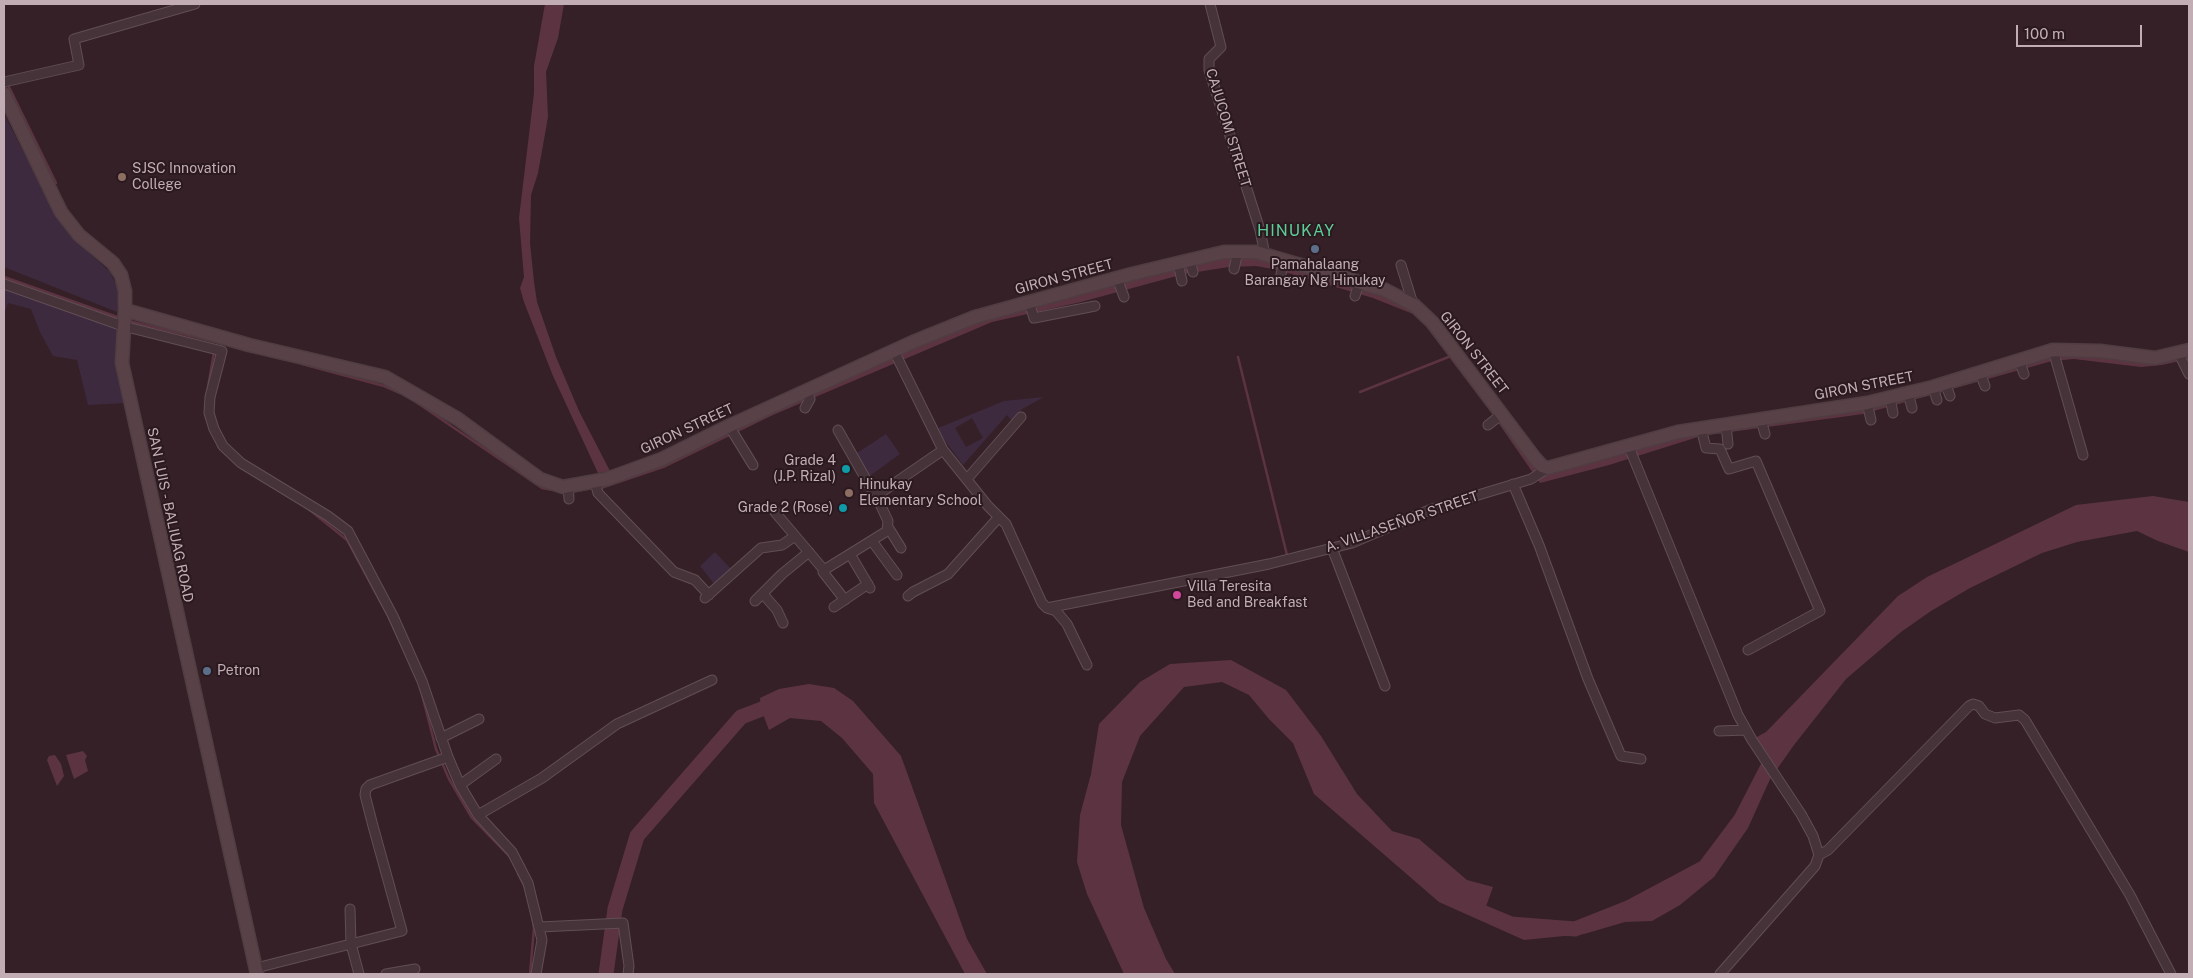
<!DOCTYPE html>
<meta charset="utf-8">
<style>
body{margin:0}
#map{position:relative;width:2193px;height:978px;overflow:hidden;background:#352027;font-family:"Public Sans",sans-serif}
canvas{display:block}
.frame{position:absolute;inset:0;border:5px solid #c3adb4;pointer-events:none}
.scale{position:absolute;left:2016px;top:25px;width:126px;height:22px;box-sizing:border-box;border:2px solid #c3adb4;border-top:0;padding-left:6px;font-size:15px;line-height:18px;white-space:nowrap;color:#c3adb4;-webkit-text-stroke:4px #2a191f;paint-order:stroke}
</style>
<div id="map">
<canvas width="2193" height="978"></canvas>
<div class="frame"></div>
<div class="scale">100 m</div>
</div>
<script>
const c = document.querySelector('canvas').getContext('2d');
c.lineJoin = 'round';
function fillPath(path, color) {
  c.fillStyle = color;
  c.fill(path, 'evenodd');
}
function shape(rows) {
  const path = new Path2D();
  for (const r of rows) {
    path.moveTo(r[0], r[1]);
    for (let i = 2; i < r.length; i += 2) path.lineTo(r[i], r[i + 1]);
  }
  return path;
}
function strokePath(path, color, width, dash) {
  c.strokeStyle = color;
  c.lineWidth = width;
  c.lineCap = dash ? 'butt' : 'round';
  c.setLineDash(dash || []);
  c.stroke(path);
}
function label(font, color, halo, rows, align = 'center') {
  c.font = font + ' "Public Sans",sans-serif';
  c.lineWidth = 4;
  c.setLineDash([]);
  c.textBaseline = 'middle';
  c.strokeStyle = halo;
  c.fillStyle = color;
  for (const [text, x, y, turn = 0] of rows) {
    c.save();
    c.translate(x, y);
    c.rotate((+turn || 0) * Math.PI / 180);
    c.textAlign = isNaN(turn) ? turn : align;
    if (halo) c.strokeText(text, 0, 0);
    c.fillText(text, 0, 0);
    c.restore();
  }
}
fillPath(shape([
 [4,114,58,219,73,238,110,272,119,291,117,312,4,267],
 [4,287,119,327,126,403,88,405,77,360,53,356,40,332,31,309,8,303,4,314],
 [1044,397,1022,409,1012,421,1007,415,963,465,936,429,1004,401],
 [972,418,983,438,966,447,955,428],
 [886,434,900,454,867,478,854,455],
 [715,552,732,570,715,585,700,566]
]), '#3d2a3e');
fillPath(shape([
 [545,4,564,4,558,38,546,72,548,117,538,173,531,195,530,243,534,282,537,302,556,357,579,411,610,471,598,473,553,376,524,302,520,288,524,277,519,218,534,93,534,66],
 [1249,254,1369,289,1417,311,1537,467,1696,433,1755,424,2051,354,2189,352,2189,359,2162,365,2141,367,2074,359,2052,361,1863,414,1701,436,1609,465,1540,483,1495,418,1418,316,1373,298,1278,270,1256,266,1229,267,1184,274,1081,302,992,322,773,415,664,468,602,489,601,485,693,449,963,325,1201,261],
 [2153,496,2189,502,2189,552,2158,541,2137,531,2077,542,2042,553,1970,588,1931,611,1901,632,1846,679,1794,745,1770,779,1748,828,1714,877,1680,905,1652,921,1625,922,1584,934,1524,940,1439,902,1314,794,1293,743,1269,719,1249,695,1222,682,1184,687,1140,736,1122,782,1121,825,1144,908,1166,959,1175,974,1124,974,1087,894,1077,862,1080,815,1091,774,1099,724,1140,682,1170,664,1231,660,1286,690,1321,736,1357,794,1392,831,1419,839,1467,880,1493,887,1484,912,1511,924,1575,928,1628,908,1705,867,1741,819,1771,761,1755,738,1766,732,1898,596,1927,577,2076,505],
 [809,684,834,688,853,701,901,756,967,939,987,974,965,974,874,803,873,774,842,738,821,721,790,718,769,730,761,709,760,698,779,689],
 [83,751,87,756,85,760,88,771,74,779,66,755],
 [55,755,61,764,64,776,57,786,47,760,49,756]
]), '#5c3441');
strokePath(shape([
 [9,87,56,183],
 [4,277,120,318],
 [129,321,220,343],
 [1238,357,1287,555],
 [302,364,384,386,400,393],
 [1360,392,1451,356],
 [207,393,214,352],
 [416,402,542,488,565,492],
 [218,446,228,456],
 [571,492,604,486],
 [306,507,347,540,388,616,412,668],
 [420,687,436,749,449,779,472,818,511,858],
 [518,874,526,889],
 [530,974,534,928,532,916]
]), '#5c3441', 2.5);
strokePath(shape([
 [1465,905,1511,924,1575,929,1628,908,1705,867,1741,819,1775,753],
 [606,974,615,909,637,836,741,717,780,702]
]), '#5c3441', 15);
const street = shape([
 [1210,4,1221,47,1209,59,1209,70,1260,230,1265,255],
 [4,82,79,65,74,39,195,4],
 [1190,261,1193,272],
 [1178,263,1182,281],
 [1401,265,1413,304],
 [1234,269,1238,251],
 [1281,274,1284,262],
 [1117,278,1124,297],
 [4,284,123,326,222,351,210,397,209,413,214,429,223,446,241,463,328,516,348,531,393,616,422,681,448,757,460,785,478,815,512,852,528,883,542,940,536,974],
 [1355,296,1359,283],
 [1029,302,1034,318,1095,306],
 [2053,350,2083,455],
 [894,351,943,450,988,506,1006,524,1042,603,1047,608,1056,611,1067,624,1087,665],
 [2178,352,2189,374],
 [2019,360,2024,374],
 [1980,373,1985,386],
 [1945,383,1950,396],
 [1933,387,1937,400],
 [1908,393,1912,408],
 [1890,398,1893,413],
 [1867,403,1871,420],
 [805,408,810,399,806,391],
 [1761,420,1765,434],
 [1488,425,1502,414],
 [1726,425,1728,444],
 [729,426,753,465],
 [1701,428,1706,448,1720,449,1729,469,1756,461,1820,611,1748,650],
 [1629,447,1738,715,1752,740,1801,814,1813,836,1819,855,1815,866,1720,974],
 [967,479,1021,417],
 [595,482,598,493,674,572,695,580,709,595],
 [1513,484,1539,545,1588,679,1621,756,1641,759],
 [568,486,569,499],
 [876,496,943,450],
 [774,511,824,570,887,531,888,521,880,504,838,430],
 [888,527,901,548],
 [872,541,897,575],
 [1332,548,1385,686],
 [850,554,870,588],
 [823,572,845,600],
 [763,594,777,610,783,623],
 [908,596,913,592,948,574,999,517],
 [705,598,761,548,782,545,795,536],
 [755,601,782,574,809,552],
 [834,607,868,584],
 [1047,608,1269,564,1352,543,1429,510,1531,479,1548,468],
 [1719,731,1746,730],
 [441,738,479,719],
 [460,785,496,759],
 [478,815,542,778,617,724,712,680],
 [1819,855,1828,850,1969,706,1973,704,1979,706,1985,714,1995,718,2019,715,2025,720,2130,895,2171,974],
 [350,909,351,944,359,974],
 [540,927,623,923,629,966,628,974],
 [256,968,402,931,373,826,365,795,366,789,370,785,448,757],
 [386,974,415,969]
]);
const secondary = shape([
 [4,94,61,212,79,235,113,263,121,275,125,291,125,310,122,363,257,974],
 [125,310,249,345,385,377,458,419,540,479,563,487,607,479,662,459,729,426,913,342,975,317,1132,274,1224,252,1256,252,1385,290,1414,305,1433,323,1534,457,1542,466,1548,468,1678,432,1867,403,1933,387,2053,350,2100,351,2155,358,2189,350]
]);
strokePath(street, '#614e54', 11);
strokePath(secondary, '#4f3d42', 15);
strokePath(street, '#463339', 9);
strokePath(secondary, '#594148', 12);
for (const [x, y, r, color] of [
 [122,177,5,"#8d6e63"],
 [1315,249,5,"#5c6f8a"],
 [846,469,5,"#0f9aa8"],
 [849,493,5,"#8d6e63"],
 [843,508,5,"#0f9aa8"],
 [1177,595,5,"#d1479c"],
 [207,671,5,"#5c6f8a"]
]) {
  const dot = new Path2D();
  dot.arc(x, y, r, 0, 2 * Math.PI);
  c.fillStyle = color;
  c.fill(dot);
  strokePath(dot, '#2a191f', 2);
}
label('14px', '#c3adb4', '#2a191f', [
 ["CAJUCOM STREET",1228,128,73],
 ["GIRON STREET",1064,277,-15],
 ["GIRON STREET",1474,353,52],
 ["GIRON STREET",1864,386,-11],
 ["GIRON STREET",687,429,-25],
 ["SAN LUIS - BALIUAG ROAD",170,515,78],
 ["A. VILLASEÑOR STREET",1402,522,-19]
]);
label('14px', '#c3adb4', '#2a191f', [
 ["SJSC Innovation",132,169],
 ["College",132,185],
 ["Pamahalaang",1315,265,"center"],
 ["Barangay Ng Hinukay",1315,281,"center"],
 ["Grade 4",836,461,"right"],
 ["(J.P. Rizal)",836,477,"right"],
 ["Hinukay",859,485],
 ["Elementary School",859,501],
 ["Grade 2 (Rose)",833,508,"right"],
 ["Villa Teresita",1187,587],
 ["Bed and Breakfast",1187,603],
 ["Petron",217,671]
], 'left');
c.letterSpacing = '1px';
label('16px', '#5dce98', '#2a191f', [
 ["HINUKAY",1296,231]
]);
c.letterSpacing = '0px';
</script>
